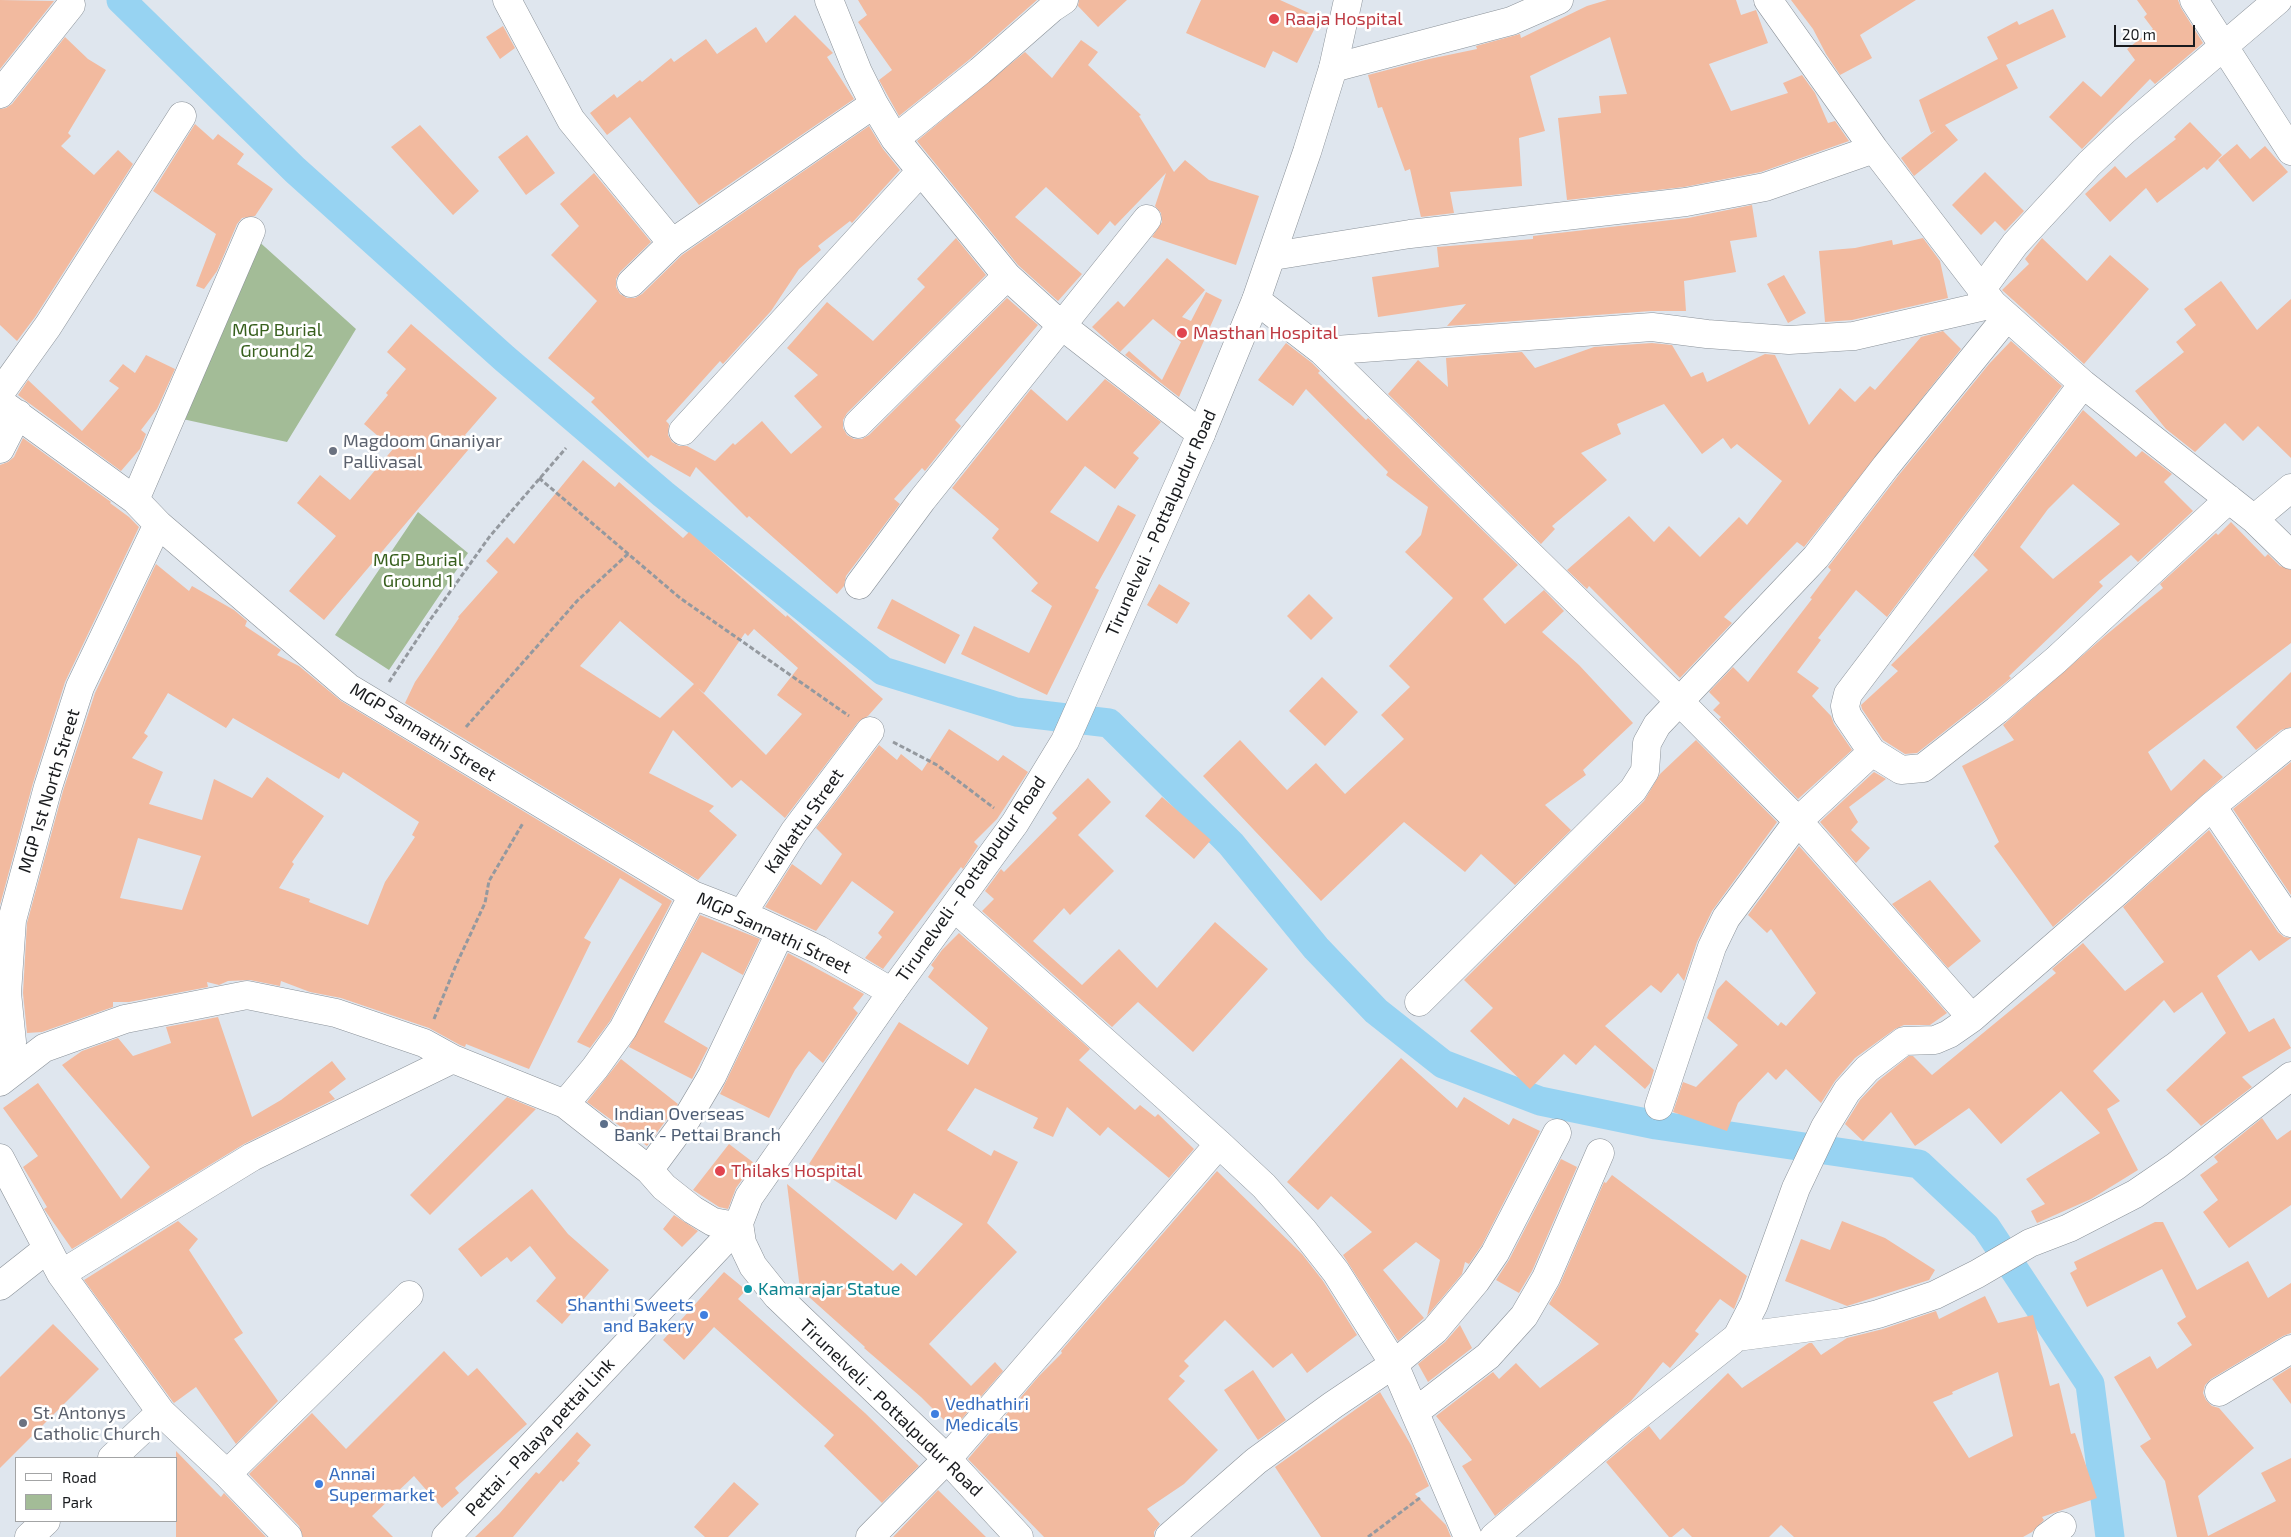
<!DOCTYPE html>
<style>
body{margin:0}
#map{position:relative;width:2291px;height:1537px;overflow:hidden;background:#dfe6ee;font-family:"Exo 2",sans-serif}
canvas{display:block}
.legend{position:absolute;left:15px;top:1457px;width:162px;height:65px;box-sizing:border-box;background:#fff;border:1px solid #a3a4a5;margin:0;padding:6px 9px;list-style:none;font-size:15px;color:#191b1e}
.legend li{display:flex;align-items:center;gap:10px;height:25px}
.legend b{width:25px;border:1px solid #a3a4a5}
.scale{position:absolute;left:2114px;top:25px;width:81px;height:22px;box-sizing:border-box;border:2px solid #191b1e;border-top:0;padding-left:6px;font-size:15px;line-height:18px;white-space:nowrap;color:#191b1e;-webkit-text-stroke:4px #fff;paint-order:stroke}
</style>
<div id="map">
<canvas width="2291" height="1537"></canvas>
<ul class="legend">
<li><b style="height:6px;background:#fff"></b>Road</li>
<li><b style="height:14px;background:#a3bc97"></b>Park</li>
</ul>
<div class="scale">20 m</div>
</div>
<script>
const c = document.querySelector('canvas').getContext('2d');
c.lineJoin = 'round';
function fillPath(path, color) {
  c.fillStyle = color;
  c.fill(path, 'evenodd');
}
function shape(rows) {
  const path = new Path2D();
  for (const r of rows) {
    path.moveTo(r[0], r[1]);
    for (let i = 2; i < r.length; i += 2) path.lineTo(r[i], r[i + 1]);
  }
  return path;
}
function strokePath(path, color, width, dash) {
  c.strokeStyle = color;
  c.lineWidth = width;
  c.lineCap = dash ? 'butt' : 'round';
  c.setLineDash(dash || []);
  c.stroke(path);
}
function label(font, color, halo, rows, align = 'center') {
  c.font = font + ' "Exo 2",sans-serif';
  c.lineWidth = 5;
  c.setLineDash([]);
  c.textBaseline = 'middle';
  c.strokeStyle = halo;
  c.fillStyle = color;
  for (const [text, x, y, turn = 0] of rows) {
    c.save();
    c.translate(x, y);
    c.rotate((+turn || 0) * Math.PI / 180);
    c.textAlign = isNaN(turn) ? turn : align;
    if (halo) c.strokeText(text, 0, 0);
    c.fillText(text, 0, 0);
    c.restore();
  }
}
fillPath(shape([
 [255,238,356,329,287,442,178,418],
 [418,512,468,553,389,670,335,635]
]), '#a3bc97');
strokePath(shape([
 [121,0,295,170,504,358,663,494,883,671,1016,712,1109,723,1231,844,1316,948,1376,1011,1443,1064,1540,1101,1656,1125,1919,1164,1986,1227,2090,1384,2110,1537]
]), '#97d3f2', 29);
fillPath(shape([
 [0,0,54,1,0,69],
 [858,0,1037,0,970,59,899,116,879,80,892,70,858,22,867,15],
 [1079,0,1127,0,1098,27,1078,6],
 [1201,0,1280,0,1320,18,1297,63,1273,51,1265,68,1186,33],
 [1607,0,1736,0,1741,15,1756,10,1768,43,1709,64,1731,111,1788,93,1783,83,1802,75,1815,93,1828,123,1835,121,1849,141,1761,172,1684,187,1567,200,1558,118,1601,113,1599,96,1627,94,1610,37,1530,76,1545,131,1519,138,1522,186,1450,192,1454,213,1421,217,1410,169,1405,171,1382,107,1378,108,1368,75,1429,59,1477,49,1476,46,1520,34,1521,38,1587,6],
 [1791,0,1916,0,1860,35,1872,58,1840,75,1826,54,1813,29],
 [2137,0,2178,0,2181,8,2203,43,2155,84,2150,79,2082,149,2049,117,2083,81,2101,97,2135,60,2127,49,2153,29,2144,17,2147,14],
 [2053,9,2066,37,2006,65,2018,88,1945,125,1958,140,1914,176,1901,158,1936,130,1931,133,1919,100,1998,59,1987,37,2017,21,2019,25],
 [795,15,833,53,827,57,854,99,699,205,630,117,607,135,590,113,614,94,617,98,640,80,642,82,671,58,674,62,706,39,717,54,756,27,766,43],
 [503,26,515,48,500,59,486,37],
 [65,37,88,59,106,70,68,133,71,136,61,146,94,175,118,150,133,164,35,317,17,341,0,325,0,109,6,108,12,104],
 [1081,40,1098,52,1088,65,1141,115,1139,116,1174,172,1185,160,1209,180,1259,196,1236,265,1152,237,1162,222,1161,213,1155,206,1166,173,1115,226,1110,221,1098,235,1046,187,1015,217,1082,274,1058,301,1018,265,917,141,1025,52,1052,78],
 [2190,122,2222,155,2207,170,2204,167,2157,203,2146,188,2110,222,2085,194,2115,166,2126,178,2176,139,2174,137],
 [195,124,213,140,218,134,244,154,237,164,273,189,255,216,242,218,237,224,217,271,204,289,196,286,216,234,153,191],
 [420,125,479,191,453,215,391,147],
 [869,126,883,149,900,170,852,223,850,221,818,246,821,250,799,269,771,311,723,364,720,361,666,421,669,424,668,435,672,442,679,446,687,446,715,461,733,443,735,445,762,421,791,454,822,427,794,396,818,375,787,348,827,302,873,341,925,287,917,279,956,238,986,275,847,413,843,420,843,428,847,435,854,439,862,439,869,435,1007,298,1038,325,955,420,961,426,925,471,922,468,894,499,900,504,846,576,844,586,837,594,749,516,747,518,696,467,690,477,651,455,648,458,591,402,595,398,548,358,597,301,551,255,579,226,560,204,594,173,651,242,620,272,616,279,616,287,620,294,627,298,635,298,642,294,682,255],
 [527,135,555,173,526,195,498,157],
 [2237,144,2250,159,2265,146,2288,172,2253,202,2218,160],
 [1985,172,2024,211,2005,231,1995,221,1981,235,1952,205],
 [1752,205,1757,237,1730,241,1736,272,1684,281,1686,311,1651,311,1447,326,1466,304,1378,317,1372,277,1439,267,1437,247,1533,239,1533,236,1688,218],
 [1923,238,1940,261,1948,298,1852,320,1825,322,1819,251,1855,248,1892,240,1893,245],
 [2042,238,2087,281,2110,255,2149,289,2084,364,2002,290,2029,264,2025,259],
 [1167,258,1205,290,1182,317,1191,321,1206,292,1222,300,1179,397,1125,355,1129,351,1162,380,1181,342,1153,319,1120,352,1092,327,1118,301,1124,307],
 [1784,275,1806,313,1788,323,1767,284],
 [2221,281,2257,330,2291,299,2291,458,2258,426,2243,441,2225,423,2195,452,2166,429,2135,391,2184,352,2176,342,2196,325,2184,309],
 [411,324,497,398,465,435,474,443,324,620,289,591,336,536,297,503,320,475,350,500,393,449,364,424,388,395,386,393,406,369,387,352],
 [1943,331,1961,349,1804,547,1797,542,1724,617,1732,623,1680,678,1589,586,1587,589,1567,570,1629,516,1654,542,1669,526,1700,557,1739,517,1747,525,1782,481,1737,444,1731,449,1723,438,1702,454,1664,404,1617,424,1621,434,1581,453,1607,480,1552,526,1555,529,1541,544,1388,394,1418,360,1448,387,1446,358,1522,352,1535,368,1594,347,1652,343,1672,345,1691,377,1703,372,1707,382,1765,354,1775,355,1809,425,1840,388,1855,402,1870,386,1875,390,1921,337],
 [2011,341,2062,386,1887,617,1856,590,1818,638,1821,640,1797,672,1819,688,1812,696,1831,716,1834,724,1852,750,1798,799,1719,719,1721,717,1713,710,1720,703,1709,692,1733,667,1748,682,1812,599,1810,598,1831,570,1828,567,1898,476,1989,364],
 [1286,343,1312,363,1320,371,1318,373,1366,420,1368,418,1518,565,1483,599,1505,624,1544,590,1564,611,1542,632,1579,665,1633,723,1583,770,1586,775,1545,805,1571,830,1515,885,1481,854,1465,872,1404,822,1321,901,1203,776,1240,740,1287,790,1316,763,1345,794,1404,739,1381,715,1410,687,1389,666,1453,598,1405,552,1421,535,1428,507,1386,475,1388,472,1306,389,1293,406,1258,380],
 [146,355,175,369,157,409,141,430,146,434,140,449,121,471,18,395,28,380,82,431,119,388,109,381,123,364,135,373],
 [1105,379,1161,422,1133,453,1139,458,1115,489,1085,466,1050,512,1098,542,1118,505,1136,515,1095,588,1099,590,1047,695,961,654,974,626,1029,653,1052,606,1031,591,1038,583,992,538,999,529,952,488,1031,389,1067,421],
 [2083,410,2136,457,2142,451,2172,474,2164,482,2193,511,2138,562,2131,555,2099,582,2103,586,2009,676,2011,678,1987,698,1917,753,1905,754,1883,740,1862,709,1861,705,1898,671,1891,665,1988,570,1973,555],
 [2073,484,2120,524,2053,579,2020,547,2048,509],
 [23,438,111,502,110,503,129,517,139,527,65,682,33,783,0,905,0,465,8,462,14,457],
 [583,460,615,487,619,482,683,538,689,532,786,617,787,615,883,699,868,716,858,722,785,818,741,780,732,788,673,730,649,773,714,806,709,811,737,835,698,880,405,703,415,682,459,618,458,617,498,572,486,561,507,537,514,544],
 [620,621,694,684,660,718,580,666],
 [754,629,798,668,777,695,802,714,766,755,698,688,704,693,745,633,748,636],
 [2231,522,2265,557,2268,554,2280,566,2291,570,2291,643,2148,752,2171,791,2204,759,2223,777,2053,927,1994,846,1999,842,1962,766,2014,740,2003,725,2106,635,2163,588,2160,584,2216,533,2218,535],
 [156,564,189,591,192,586,234,610,247,621,245,626,281,650,277,655,299,666,341,701,672,901,610,1021,590,1048,577,1042,662,904,620,878,584,938,591,942,529,1069,466,1044,465,1047,460,1045,429,1028,341,998,310,992,281,981,280,986,250,980,228,981,219,985,207,982,208,987,129,1002,113,1002,113,1007,42,1032,27,1033,23,993,27,923,63,791,95,693],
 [168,693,226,728,233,718,339,779,343,772,419,822,412,835,415,837,385,882,368,925,309,902,310,899,279,888,294,864,292,862,324,816,267,777,252,798,214,779,202,820,149,804,163,772,132,758,148,736,144,733],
 [138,838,201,856,182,910,120,898],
 [1159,584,1190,603,1177,624,1147,605],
 [1309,594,1333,618,1311,640,1287,616],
 [892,599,960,635,945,664,877,628],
 [2291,672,2291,727,2281,730,2256,750,2236,727],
 [1322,677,1358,712,1325,746,1289,711],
 [949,729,998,761,1003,755,1028,772,997,819,974,842,978,846,963,869,961,867,883,969,865,958,882,937,878,933,894,912,852,881,816,931,765,907,792,864,821,885,842,854,816,828,879,745,897,760,901,754,922,771],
 [1696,740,1777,822,1712,911,1697,942,1684,981,1678,973,1661,993,1651,985,1605,1026,1654,1070,1650,1083,1645,1089,1595,1045,1576,1065,1564,1054,1530,1089,1470,1031,1493,1008,1464,980,1644,801,1660,774],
 [2291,762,2291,895,2233,809],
 [1874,772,1886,779,1849,807,1858,822,1851,830,1870,848,1856,863,1820,822],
 [1088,778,1111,802,1078,835,1114,871,1070,915,1064,908,1033,941,1082,985,1119,949,1157,988,1215,922,1268,969,1193,1052,1138,1002,1112,1027,982,911,994,899,985,891,1001,869,1004,872,1057,818,1052,813],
 [1162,797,1211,840,1194,859,1145,816],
 [2209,830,2278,932,2284,937,2291,938,2259,961,2251,950,2217,976,2249,1032,2274,1018,2291,1048,2242,1077,2252,1087,2201,1126,2166,1090,2226,1033,2202,992,2174,1013,2164,1000,2093,1071,2120,1101,2107,1109,2138,1170,2091,1199,2037,1223,2031,1211,2045,1204,2026,1179,2100,1133,2061,1091,2001,1144,1969,1108,1915,1146,1891,1112,1863,1141,1845,1124,1860,1100,1878,1081,1909,1056,1913,1056,1932,1075,2056,973,2052,969,2083,943,2125,991,2164,962,2123,907],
 [1799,846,1947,1013,1930,1025,1904,1025,1895,1029,1855,1058,1835,1081,1821,1103,1786,1069,1776,1080,1768,1072,1738,1103,1727,1131,1673,1112,1683,1082,1696,1087,1738,1045,1707,1018,1717,990,1726,980,1778,1026,1781,1022,1786,1026,1816,993,1771,929,1767,933,1748,915],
 [1930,880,1981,941,1948,968,1892,904],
 [700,915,760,939,743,975,702,952,664,1022,708,1048,692,1079,629,1047],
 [959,933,1090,1049,1079,1060,1135,1110,1140,1105,1155,1117,1158,1114,1194,1149,1169,1178,1108,1127,1100,1136,1067,1107,1053,1137,1033,1128,1038,1118,975,1088,947,1130,991,1156,994,1150,1018,1162,987,1223,1017,1252,929,1344,971,1386,995,1362,1003,1371,953,1429,921,1397,864,1348,865,1347,800,1289,787,1184,893,1271,901,1263,916,1276,963,1224,914,1193,896,1220,809,1164,899,1022,968,1065,988,1028,928,977,934,968,931,965,942,950],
 [788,953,864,994,853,1008,858,1013,823,1063,809,1051,795,1070,769,1118,720,1094],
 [218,1017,252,1117,281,1100,332,1061,346,1079,329,1092,335,1099,244,1144,72,1249,44,1209,47,1207,23,1167,38,1156,3,1108,38,1083,121,1199,150,1167,62,1065,82,1051,118,1038,133,1056,171,1043,166,1027],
 [1401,1058,1457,1108,1464,1097,1509,1125,1513,1118,1540,1131,1482,1245,1469,1264,1465,1262,1462,1274,1427,1316,1440,1260,1416,1242,1383,1270,1424,1318,1398,1341,1343,1255,1372,1232,1331,1196,1318,1210,1287,1182],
 [621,1059,678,1104,647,1146,587,1102],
 [507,1097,536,1109,430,1215,410,1195],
 [2262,1118,2277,1140,2291,1130,2291,1205,2229,1248,2203,1212,2218,1200,2200,1175,2218,1162,2214,1157],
 [729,1144,754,1163,736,1188,728,1209,719,1207,693,1190],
 [1561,1159,1577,1167,1532,1271,1519,1293,1496,1280,1509,1260],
 [1217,1171,1302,1254,1323,1281,1357,1335,1307,1373,1292,1353,1273,1368,1225,1320,1184,1361,1189,1366,1179,1376,1185,1381,1168,1399,1218,1450,1184,1484,1147,1509,1160,1524,1154,1532,1154,1537,1044,1537,968,1459,1039,1376,1062,1353,1061,1351],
 [1612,1175,1747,1276,1734,1309,1720,1299,1695,1331,1699,1334,1670,1368,1663,1362,1631,1401,1495,1516,1462,1466,1472,1460,1436,1416,1493,1372,1499,1379,1516,1363,1540,1388,1599,1344,1549,1304,1560,1284,1604,1182,1606,1183],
 [532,1189,568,1234,609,1270,562,1324,536,1301,556,1278,530,1246,511,1262,507,1257,481,1277,458,1249],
 [674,1215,698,1231,682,1247,663,1229],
 [178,1221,198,1239,189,1250,243,1333,234,1339,278,1401,236,1444,196,1387,174,1403,173,1402,84,1280],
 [1842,1221,1885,1238,1935,1270,1929,1280,1847,1306,1785,1281,1801,1239,1830,1250],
 [2155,1222,2163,1222,2197,1290,2248,1261,2268,1298,2291,1283,2291,1333,2283,1336,2211,1379,2205,1385,2203,1393,2206,1400,2212,1406,2219,1408,2254,1448,2198,1496,2208,1536,2276,1501,2261,1473,2291,1458,2291,1537,2177,1537,2165,1481,2140,1446,2151,1439,2114,1377,2150,1356,2157,1369,2192,1345,2177,1323,2186,1317,2162,1269,2087,1307,2070,1273,2077,1269,2074,1262],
 [724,1272,746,1290,738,1299,865,1413,919,1466,882,1503,824,1446,834,1435,714,1327,684,1360,663,1340],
 [1985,1296,1998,1323,2033,1315,2050,1386,2059,1383,2071,1434,2075,1433,2097,1498,2042,1517,2044,1520,2032,1532,2023,1537,1794,1537,1781,1525,1769,1537,1692,1537,1683,1528,1672,1537,1669,1537,1606,1462,1649,1426,1660,1440,1728,1373,1742,1388,1809,1343,1812,1343,1821,1355,1847,1338,1883,1329,1936,1311,1939,1319],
 [1998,1372,2013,1436,1969,1458,1933,1402,1953,1394,1952,1392],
 [53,1324,99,1369,0,1468,0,1377],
 [1460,1325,1472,1348,1428,1382,1418,1364,1445,1342],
 [444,1351,468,1376,477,1368,527,1424,455,1488,459,1493,442,1508,414,1476,372,1516,393,1537,303,1537,299,1526,249,1474,312,1413,346,1449],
 [2291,1367,2291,1404,2272,1379],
 [1253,1370,1286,1420,1258,1440,1224,1390],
 [1380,1392,1411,1445,1429,1486,1415,1494,1446,1525,1451,1537,1321,1537,1275,1467],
 [577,1432,591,1445,577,1461,580,1463,563,1482,561,1480,513,1537,475,1537,499,1514,536,1472,539,1474],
 [176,1451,214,1490,221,1497,224,1493,266,1537,176,1537],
 [734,1482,759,1504,728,1537,705,1537,694,1527],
 [938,1490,986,1537,893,1537]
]), '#f2ba9f');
const minor = shape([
 [507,0,571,120,672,243],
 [829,0,858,72,874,104,895,139,1007,276,1061,325,1201,434],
 [1768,0,1874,149,1993,304,2083,384,2254,519,2291,555],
 [2194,0,2291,151],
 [1333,68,1511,21,1559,0],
 [0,94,71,5],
 [895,139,980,71,1052,8,1064,0],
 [1273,256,1410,234,1686,202,1765,187,1874,149],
 [631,283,672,243,874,104],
 [1981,290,2015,244,2089,164,2124,131,2278,0],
 [1256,300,1322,351,1679,701,1798,821,1972,1018],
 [1322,351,1652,327,1707,334,1789,340,1854,336,1993,304],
 [2083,384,1848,694,1845,706,1847,715,1872,752,1901,770,1923,768,1997,710,2056,660,2229,499],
 [0,393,48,326,182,116],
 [0,402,135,500,158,524,349,688,693,895,742,914,819,950,892,992],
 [858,424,1007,276],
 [683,431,921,171],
 [0,449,18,414],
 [135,500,251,231],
 [2254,519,2291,488],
 [859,585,922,500,1147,219],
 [2212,806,2291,923],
 [955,908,1219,1144,1264,1186,1303,1230,1336,1272,1394,1364,1468,1537],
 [742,914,794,832,870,731],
 [1419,1002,1633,790,1645,771,1647,743,1657,725,1816,557,1886,466,2006,318],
 [8,1074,12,1042,7,993,12,920,48,787,80,687,158,524],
 [0,1082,44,1048,125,1019,247,995,336,1013,424,1043,453,1059,565,1104,649,1170,664,1187,693,1210,713,1222,730,1225,739,1223],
 [565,1104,595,1068,623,1029,693,895],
 [1659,1106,1712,947,1726,918,1798,821,1872,752],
 [0,1158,61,1274,161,1412,227,1474,288,1537],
 [649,1170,686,1120,712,1076,780,933],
 [61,1274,252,1157,453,1059],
 [0,1286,47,1249],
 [1737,1337,1842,1323,1878,1314,1935,1295,1977,1274,2030,1243,2069,1228,2135,1194,2176,1166,2291,1076],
 [2219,1392,2291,1349],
 [1415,1412,1488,1356,1524,1316,1546,1278,1600,1153],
 [112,1458,161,1412],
 [227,1474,409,1295],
 [29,1537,46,1521],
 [446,1537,723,1242,740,1233],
 [870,1537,947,1459,1219,1144],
 [1169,1537,1256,1461,1333,1405,1394,1364,1435,1330,1476,1281,1495,1253,1557,1133],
 [1494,1537,1622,1428,1737,1337,1754,1304,1796,1188,1825,1127,1847,1091,1867,1069,1904,1041,1935,1040,1949,1034,1972,1018,2117,892,2212,806,2291,742],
 [2047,1537,2062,1526]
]);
const major = shape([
 [1019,1537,947,1459,777,1296,753,1266,742,1243,739,1223,749,1197,892,992,1015,823,1065,741,1201,434,1256,300,1307,152,1333,68,1348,0]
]);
strokePath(minor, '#8b9299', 29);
strokePath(major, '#8b9299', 29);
strokePath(shape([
 [539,478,680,598,849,716],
 [389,682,430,620,490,536,566,448],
 [466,727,577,601,629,553],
 [893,742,937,765,994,808],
 [434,1019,456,965,485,903,489,881,523,823],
 [1368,1537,1421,1497]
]), '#94999f', 3, [5, 2.5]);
strokePath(minor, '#fff', 28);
strokePath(major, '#fff', 28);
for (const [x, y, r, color] of [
 [1274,19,6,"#e0444e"],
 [1182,333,6,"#e0444e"],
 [333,451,5,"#6b7280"],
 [604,1124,5,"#5c6f8a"],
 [720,1171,6,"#e0444e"],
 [748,1289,5,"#0f9aa8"],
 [704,1315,5,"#3f7fe0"],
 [935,1414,5,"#3f7fe0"],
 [23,1423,5,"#6b7280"],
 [319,1484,5,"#3f7fe0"]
]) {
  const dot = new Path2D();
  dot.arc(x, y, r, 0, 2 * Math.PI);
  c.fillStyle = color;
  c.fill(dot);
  strokePath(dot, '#fff', 2);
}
label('18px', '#be3a42', '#fff', [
 ["Raaja Hospital",1285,19],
 ["Masthan Hospital",1193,333],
 ["Thilaks Hospital",731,1171]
], 'left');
label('18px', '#375f1d', '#fff', [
 ["MGP Burial",277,330],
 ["Ground 2",277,351],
 ["MGP Burial",418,560],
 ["Ground 1",418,581]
]);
label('18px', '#5b616d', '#fff', [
 ["Magdoom Gnaniyar",343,441],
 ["Pallivasal",343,462],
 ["St. Antonys",33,1413],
 ["Catholic Church",33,1434]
], 'left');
label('18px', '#191b1e', '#fff', [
 ["Tirunelveli - Pottalpudur Road",1161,523,-66],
 ["MGP Sannathi Street",423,732,32],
 ["MGP 1st North Street",49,791,-73],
 ["Kalkattu Street",804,821,-55],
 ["Tirunelveli - Pottalpudur Road",971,879,-55],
 ["MGP Sannathi Street",774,933,25],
 ["Tirunelveli - Pottalpudur Road",891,1408,44],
 ["Pettai - Palaya pettai Link",540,1437,-47]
]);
label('18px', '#4e5e75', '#fff', [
 ["Indian Overseas",614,1114],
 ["Bank - Pettai Branch",614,1135]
], 'left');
label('18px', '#0d838f', '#fff', [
 ["Kamarajar Statue",758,1289]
], 'left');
label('18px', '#366cbe', '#fff', [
 ["Shanthi Sweets",694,1305,"right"],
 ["and Bakery",694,1326,"right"],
 ["Vedhathiri",945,1404],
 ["Medicals",945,1425],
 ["Annai",329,1474],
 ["Supermarket",329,1495]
], 'left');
</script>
